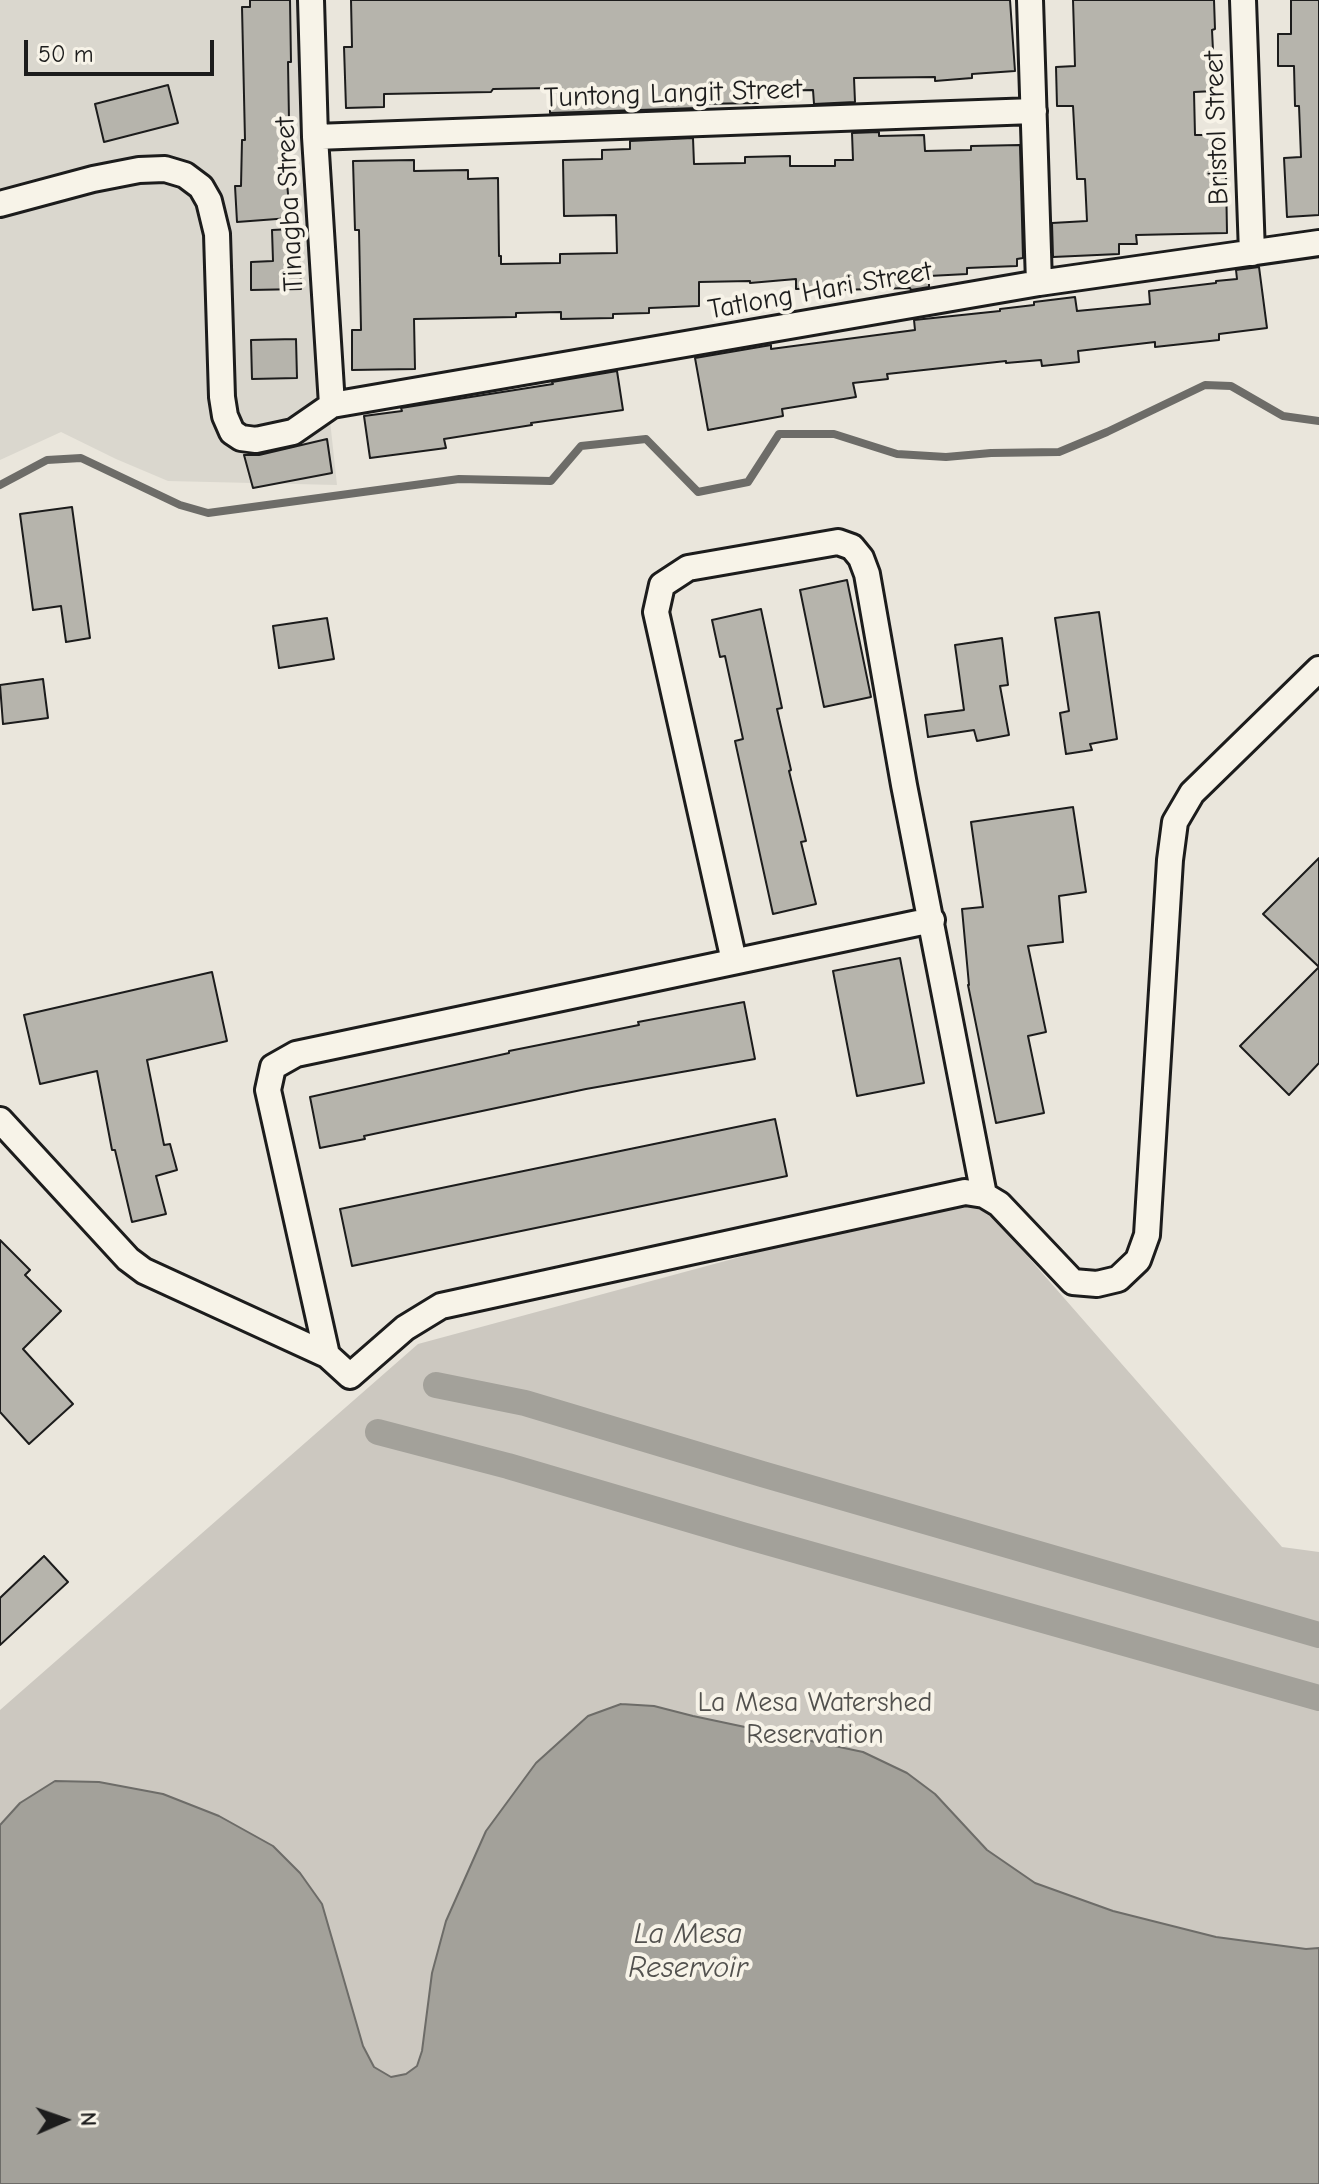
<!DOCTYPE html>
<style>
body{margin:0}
#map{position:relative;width:1319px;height:2184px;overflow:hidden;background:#eae6dc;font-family:"Comic Neue",sans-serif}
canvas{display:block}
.north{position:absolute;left:24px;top:2080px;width:80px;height:80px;-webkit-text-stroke:6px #f7f3e8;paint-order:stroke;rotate:88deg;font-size:22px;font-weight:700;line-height:32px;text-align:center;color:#1c1c1c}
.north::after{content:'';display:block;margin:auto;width:28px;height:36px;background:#1c1c1c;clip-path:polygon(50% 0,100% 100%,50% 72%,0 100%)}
.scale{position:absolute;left:24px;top:40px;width:190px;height:36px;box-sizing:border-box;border:4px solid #1c1c1c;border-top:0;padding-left:10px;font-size:24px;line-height:28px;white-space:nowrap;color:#1c1c1c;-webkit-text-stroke:6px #f7f3e8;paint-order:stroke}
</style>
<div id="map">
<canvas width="1319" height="2184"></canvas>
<div class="north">N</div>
<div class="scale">50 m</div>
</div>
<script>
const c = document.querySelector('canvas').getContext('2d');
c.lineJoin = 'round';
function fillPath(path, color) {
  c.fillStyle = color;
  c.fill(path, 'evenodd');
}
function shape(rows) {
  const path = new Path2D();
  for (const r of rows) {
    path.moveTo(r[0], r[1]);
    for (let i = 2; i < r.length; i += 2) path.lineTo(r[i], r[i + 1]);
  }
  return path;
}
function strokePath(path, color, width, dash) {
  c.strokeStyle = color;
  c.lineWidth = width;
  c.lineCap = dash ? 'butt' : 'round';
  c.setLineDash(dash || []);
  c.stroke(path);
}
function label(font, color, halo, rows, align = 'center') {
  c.font = font + ' "Comic Neue",sans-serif';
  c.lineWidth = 8;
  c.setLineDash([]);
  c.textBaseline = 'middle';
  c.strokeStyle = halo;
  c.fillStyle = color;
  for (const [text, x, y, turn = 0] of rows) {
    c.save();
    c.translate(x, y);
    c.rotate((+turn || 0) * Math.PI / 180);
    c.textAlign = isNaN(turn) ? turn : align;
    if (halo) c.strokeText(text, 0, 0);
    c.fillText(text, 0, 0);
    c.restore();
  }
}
fillPath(shape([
 [0,0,299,0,307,209,337,485,168,481,116,459,61,432,0,460]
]), '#dad7ce');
fillPath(shape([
 [973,1194,1282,1547,1319,1552,1319,2184,0,2184,0,1710,418,1344]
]), '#ccc8c0');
const water = shape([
 [621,1704,654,1706,693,1716,863,1752,907,1773,935,1794,987,1850,1035,1883,1113,1911,1216,1937,1306,1949,1319,1948,1319,2184,0,2184,0,1825,20,1803,55,1781,99,1782,163,1794,219,1816,273,1846,300,1873,322,1904,363,2046,374,2067,391,2077,406,2074,417,2066,422,2051,432,1973,446,1921,486,1831,536,1763,588,1716,621,1704]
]);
fillPath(water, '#a3a19a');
strokePath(water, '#6d6c68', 2);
strokePath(shape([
 [0,485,47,460,81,458,180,505,208,513,459,479,551,481,581,446,646,439,698,492,748,482,779,434,834,434,897,454,946,457,991,453,1059,452,1107,432,1205,385,1231,386,1283,416,1319,421]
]), '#6d6c68', 8);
strokePath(shape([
 [436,1385,525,1403,762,1474,1319,1635],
 [378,1432,508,1466,742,1535,1319,1698]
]), '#a3a19a', 26);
const building = shape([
 [250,0,290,0,291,62,288,62,289,120,284,120,283,183,287,182,290,218,237,222,235,186,241,186,242,140,245,140,242,7,250,7,250,0],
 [351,0,1010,0,1015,71,972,74,972,78,935,81,935,77,854,78,855,102,814,104,813,90,758,91,758,103,698,104,698,108,550,113,550,88,493,89,491,92,384,94,384,107,346,108,344,47,352,47,351,0],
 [1073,0,1214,0,1215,29,1212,30,1215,91,1194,92,1195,135,1219,135,1220,173,1226,173,1227,233,1136,235,1137,244,1119,244,1119,254,1053,257,1052,223,1087,221,1085,179,1077,179,1073,106,1057,106,1056,67,1075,66,1073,0],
 [1291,0,1319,0,1319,215,1287,217,1284,158,1301,157,1299,106,1295,106,1294,66,1278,66,1278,34,1291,34,1291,0],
 [168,85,178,123,104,142,95,104,168,85],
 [879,132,879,136,924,135,925,151,971,150,971,146,1020,145,1023,258,1017,259,1017,266,967,268,967,274,929,276,929,287,911,290,910,288,837,290,837,288,796,289,796,279,750,283,750,281,699,282,699,306,649,308,649,313,613,314,613,318,561,319,561,312,516,313,516,317,414,319,415,369,352,370,352,330,361,330,359,230,355,230,353,161,414,160,414,171,468,170,468,179,498,178,499,256,501,256,501,264,560,263,560,254,617,253,616,215,564,216,563,160,602,159,602,150,630,149,630,141,693,138,694,164,745,163,745,157,790,156,790,166,835,166,835,160,853,160,852,133,879,132],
 [293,229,294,261,300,261,301,289,251,290,251,262,273,261,272,230,293,229],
 [1259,267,1267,328,1219,334,1219,340,1155,347,1155,342,1078,351,1079,362,1042,366,1041,360,1006,363,1006,361,887,374,888,379,853,383,856,397,782,409,783,416,708,430,695,358,771,345,771,349,915,330,914,320,1000,311,1000,309,1034,305,1034,302,1075,297,1077,311,1150,304,1149,291,1216,283,1216,281,1237,279,1236,270,1259,267],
 [296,339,297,378,252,379,251,340,296,339],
 [617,371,623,410,531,423,532,425,444,439,446,448,370,458,364,416,402,411,401,408,553,384,552,382,617,371],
 [327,439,332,473,253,488,244,455,259,455,327,439],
 [72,507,90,638,66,642,61,606,33,610,20,514,72,507],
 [847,580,871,697,824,707,800,590,847,580],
 [761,609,782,708,777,709,791,770,789,771,806,841,801,842,816,904,773,914,735,741,743,739,725,656,720,657,712,620,761,609],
 [1099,612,1117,739,1090,744,1092,750,1066,754,1060,713,1069,711,1055,618,1099,612],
 [327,618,334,659,279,668,273,626,327,618],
 [1002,638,1008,685,1000,686,1009,735,977,741,974,730,928,737,925,715,964,710,955,645,1002,638],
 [43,679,48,718,3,724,0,685,43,679],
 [1073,807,1086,892,1059,896,1063,942,1028,946,1046,1032,1028,1036,1044,1113,996,1123,968,985,969,985,962,909,983,907,971,822,1073,807],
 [1319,858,1319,967,1263,914,1319,858],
 [900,958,924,1083,857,1096,833,971,900,958],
 [1319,967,1319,1063,1289,1095,1240,1046,1319,967],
 [212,972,227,1041,147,1060,164,1145,170,1144,177,1170,156,1176,166,1214,132,1222,115,1150,112,1150,97,1071,40,1084,24,1015,212,972],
 [744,1002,755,1059,586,1089,364,1136,365,1139,320,1148,310,1097,509,1053,509,1051,639,1025,638,1022,744,1002],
 [775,1119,787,1176,352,1266,340,1209,775,1119],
 [0,1240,30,1270,25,1275,61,1311,23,1349,73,1404,29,1444,0,1412,0,1240],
 [44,1556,68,1582,0,1645,0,1598,44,1556]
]);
fillPath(building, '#b6b4ac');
strokePath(building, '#1c1c1c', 2);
const minor = shape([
 [311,0,315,137,332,405],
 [1030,0,1039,283],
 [1243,0,1252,253],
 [315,137,1034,111],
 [0,204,93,179,139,170,165,169,185,175,201,187,209,201,217,234,222,397,225,416,232,432,241,438,256,440,293,432,332,405,1039,283,1319,243],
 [734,961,656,612,662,585,688,568,838,542,852,547,861,558,867,574,904,785,984,1195],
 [0,1120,128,1259,144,1271,327,1355,350,1376,405,1328,441,1306,965,1192,984,1195,999,1204,1073,1282,1097,1284,1118,1279,1138,1260,1147,1235,1170,860,1175,822,1192,793,1319,669],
 [327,1355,268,1090,273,1067,296,1054,932,920]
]);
strokePath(minor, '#1c1c1c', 30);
strokePath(minor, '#f7f3e8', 24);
label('28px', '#1c1c1c', '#f7f3e8', [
 ["Tuntong Langit Street",673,94,-2],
 ["Bristol Street",1217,128,-92],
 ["Tinagba Street",290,204,-93],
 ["Tatlong Hari Street",820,291,-10]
]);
label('28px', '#51504d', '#f7f3e8', [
 ["La Mesa Watershed",815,1703],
 ["Reservation",815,1735]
]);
label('italic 30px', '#52514e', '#f7f3e8', [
 ["La Mesa",688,1935],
 ["Reservoir",688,1969]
]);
</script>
